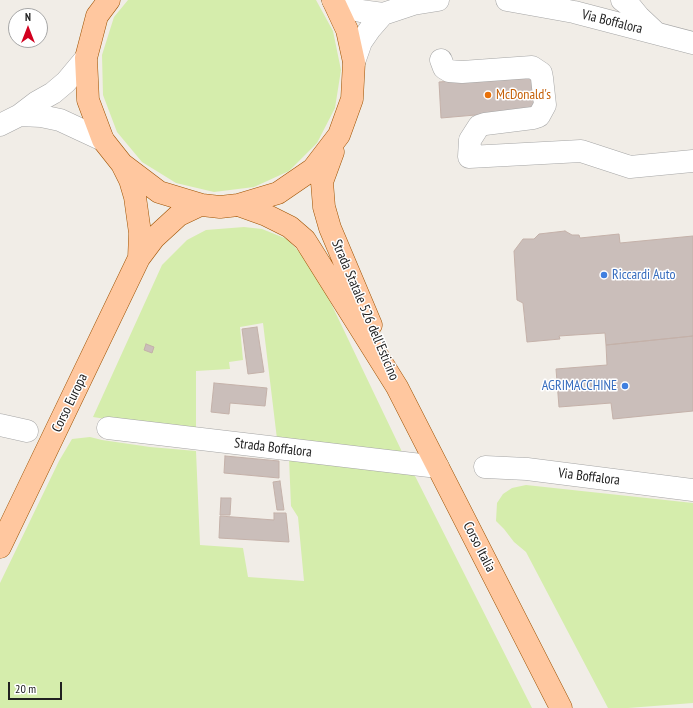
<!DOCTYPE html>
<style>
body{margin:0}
#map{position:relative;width:693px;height:708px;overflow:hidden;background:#f1ede7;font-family:"PT Sans Narrow",sans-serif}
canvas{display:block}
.north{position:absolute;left:8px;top:8px;width:40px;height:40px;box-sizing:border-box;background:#fff;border:1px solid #a6a6a6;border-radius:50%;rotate:0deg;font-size:11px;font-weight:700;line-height:16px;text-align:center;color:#212121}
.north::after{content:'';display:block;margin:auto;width:14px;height:18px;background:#d2001f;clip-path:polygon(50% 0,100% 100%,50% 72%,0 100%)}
.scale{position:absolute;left:8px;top:682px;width:54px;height:18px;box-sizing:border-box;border:2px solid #212121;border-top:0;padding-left:5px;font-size:12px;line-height:14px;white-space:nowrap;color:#212121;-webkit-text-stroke:3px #fff;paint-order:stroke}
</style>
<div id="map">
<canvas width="693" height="708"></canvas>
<div class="north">N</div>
<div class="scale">20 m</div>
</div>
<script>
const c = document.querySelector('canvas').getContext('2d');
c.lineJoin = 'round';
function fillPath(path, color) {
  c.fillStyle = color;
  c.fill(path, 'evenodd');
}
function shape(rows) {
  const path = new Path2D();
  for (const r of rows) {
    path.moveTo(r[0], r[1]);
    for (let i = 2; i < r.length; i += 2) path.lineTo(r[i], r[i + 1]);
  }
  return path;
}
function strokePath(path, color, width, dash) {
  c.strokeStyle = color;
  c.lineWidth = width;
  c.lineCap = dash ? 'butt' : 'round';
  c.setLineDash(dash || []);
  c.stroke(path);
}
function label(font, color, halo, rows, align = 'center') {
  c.font = font + ' "PT Sans Narrow",sans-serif';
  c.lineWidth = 3;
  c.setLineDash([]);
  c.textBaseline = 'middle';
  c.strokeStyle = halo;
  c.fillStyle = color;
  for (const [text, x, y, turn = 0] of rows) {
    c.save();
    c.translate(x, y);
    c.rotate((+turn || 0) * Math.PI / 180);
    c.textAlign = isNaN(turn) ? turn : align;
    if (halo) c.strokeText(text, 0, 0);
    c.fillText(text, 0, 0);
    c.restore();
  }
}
fillPath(shape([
 [128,0,316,0,333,31,341,70,335,108,317,143,289,171,254,187,214,192,176,183,142,162,117,132,103,95,102,55,114,17],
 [244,227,262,229,287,239,306,259,327,295,405,458,277,439,263,323,240,327,243,360,229,362,230,369,196,371,196,433,93,417,162,265,187,240,206,230],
 [90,437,102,440,150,447,196,451,200,545,243,548,248,577,304,581,298,517,291,506,289,458,414,474,532,708,0,708,0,583,59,461,72,439],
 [526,485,693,503,693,703,628,708,608,708,526,552,514,542,504,529,496,521,497,503,503,494,512,488]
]), '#d5edac');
const building = shape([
 [529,75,533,78,536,107,533,110,441,118,439,82,529,75],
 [565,231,572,235,579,235,580,238,619,234,620,243,693,236,693,336,606,345,605,333,559,336,560,339,527,342,523,303,517,300,514,251,523,239,534,239,539,234,565,231],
 [257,327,264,372,248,374,242,329,257,327],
 [693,336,693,411,613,419,611,403,559,407,556,369,607,365,606,345,693,336],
 [146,344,154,347,152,353,144,350,146,344],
 [214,383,267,388,265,406,230,403,229,414,211,412,214,383],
 [225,456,279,461,279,478,224,473,225,456],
 [280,481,284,510,277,510,273,482,280,481],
 [221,498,231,498,230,515,220,515,221,498],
 [274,513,286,513,289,542,219,538,220,516,274,520,274,513]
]);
fillPath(building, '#cabeba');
strokePath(building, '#c4b1a9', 1);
const minor = shape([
 [333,0,348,8,361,11,383,14,413,4,438,0],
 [507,0,574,12,693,43],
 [622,0,630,6,639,17,655,32],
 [441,60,444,68,449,71,462,72,532,67,541,73,542,78,545,105,539,116,533,118,485,124,479,126,470,140,469,157,581,151,630,167,693,161],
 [354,62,361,42,370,29,383,14],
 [20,115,41,116,60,120,103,140],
 [0,125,20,115,37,102,53,93,66,82,86,58],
 [0,425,27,431],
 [108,428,438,467],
 [485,467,527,469,693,490]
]);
const major = shape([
 [109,0,97,16,86,58,88,100,103,140,122,164,159,192,202,205,220,207,238,205,278,193,313,169,339,135,352,99,354,62,347,30,333,0],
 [333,152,322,182,324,207,330,228,371,325],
 [122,164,130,180,135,197,140,233,139,258],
 [238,205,266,215,290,227,305,240,397,387,561,708],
 [0,547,139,258,154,238,179,215,198,206,202,205]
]);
strokePath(minor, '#a5a5a5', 23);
strokePath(major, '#9e5200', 23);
strokePath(minor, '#fff', 22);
strokePath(major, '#ffc79f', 22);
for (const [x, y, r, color] of [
 [488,95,4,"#e8710a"],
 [604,275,4,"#3f7fe0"],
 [625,386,4,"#3f7fe0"]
]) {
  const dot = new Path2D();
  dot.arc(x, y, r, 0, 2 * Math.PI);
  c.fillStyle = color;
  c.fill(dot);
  strokePath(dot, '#fff', 1.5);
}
label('14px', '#212121', '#fff', [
 ["Via Boffalora",612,22,14],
 ["Strada Statale 526 dell'Esticino",365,310,67],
 ["Corso Europa",70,403,-64],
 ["Strada Boffalora",273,448,7],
 ["Via Boffalora",589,477,7],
 ["Corso Italia",479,547,63]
]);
label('14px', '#c56008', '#fff', [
 ["McDonald's",496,95]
], 'left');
label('14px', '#366cbe', '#fff', [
 ["Riccardi Auto",612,275],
 ["AGRIMACCHINE",617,386,"right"]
], 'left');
</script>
